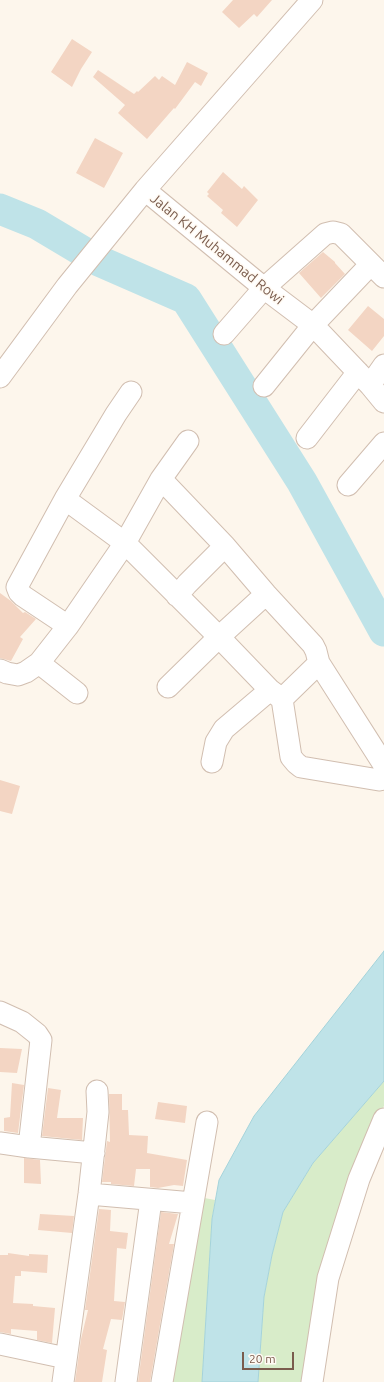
<!DOCTYPE html>
<style>
body{margin:0}
#map{position:relative;width:384px;height:1382px;overflow:hidden;background:#fdf6ec;font-family:Ubuntu,sans-serif}
canvas{display:block}
.scale{position:absolute;left:242px;top:1352px;width:52px;height:18px;box-sizing:border-box;border:2px solid #7a5c4d;border-top:0;padding-left:5px;font-size:12px;line-height:14px;white-space:nowrap;color:#7a5c4d;-webkit-text-stroke:3px #fffaf3;paint-order:stroke}
</style>
<div id="map">
<canvas width="384" height="1382"></canvas>
<div class="scale">20 m</div>
</div>
<script>
const c = document.querySelector('canvas').getContext('2d');
c.lineJoin = 'round';
function fillPath(path, color) {
  c.fillStyle = color;
  c.fill(path, 'evenodd');
}
function shape(rows) {
  const path = new Path2D();
  for (const r of rows) {
    path.moveTo(r[0], r[1]);
    for (let i = 2; i < r.length; i += 2) path.lineTo(r[i], r[i + 1]);
  }
  return path;
}
function strokePath(path, color, width, dash) {
  c.strokeStyle = color;
  c.lineWidth = width;
  c.lineCap = dash ? 'butt' : 'round';
  c.setLineDash(dash || []);
  c.stroke(path);
}
function label(font, color, halo, rows, align = 'center') {
  c.font = font + ' Ubuntu,sans-serif';
  c.lineWidth = 3;
  c.setLineDash([]);
  c.textBaseline = 'middle';
  c.strokeStyle = halo;
  c.fillStyle = color;
  for (const [text, x, y, turn = 0] of rows) {
    c.save();
    c.translate(x, y);
    c.rotate((+turn || 0) * Math.PI / 180);
    c.textAlign = isNaN(turn) ? turn : align;
    if (halo) c.strokeText(text, 0, 0);
    c.fillText(text, 0, 0);
    c.restore();
  }
}
fillPath(shape([
 [384,1081,384,1106,377,1117,308,1382,258,1382,264,1297,272,1255,283,1212,313,1163],
 [194,1196,215,1200,212,1219,202,1382,167,1382]
]), '#d8ecc9');
const water = shape([
 [384,951,384,1081,313,1163,283,1212,272,1255,264,1297,258,1382,202,1382,212,1219,219,1180,254,1116,384,951]
]);
fillPath(water, '#bfe3e8');
strokePath(water, '#a5d3da', 1);
strokePath(shape([
 [0,209,37,224,99,261,186,299,302,482,384,631]
]), '#bfe3e8', 31);
fillPath(shape([
 [233,0,272,0,257,17,254,14,239,28,222,12],
 [72,39,92,52,81,69,72,87,51,72],
 [187,62,208,73,201,86,195,82,175,109,174,108,147,139,118,113,125,105,93,77,98,70,134,94,137,91,138,92,155,76,159,80,162,76,175,85],
 [95,138,123,153,104,188,76,173],
 [223,172,242,189,244,186,258,200,237,227,221,213,223,210,207,196,209,194,207,192],
 [323,252,335,262,335,263,345,274,321,298,299,273],
 [368,306,384,319,384,336,372,351,348,330],
 [0,593,11,601,23,613,25,612,36,619,20,637,23,639,11,661,0,658],
 [0,780,20,786,12,814,0,811],
 [0,1048,22,1049,17,1073,0,1072],
 [12,1083,24,1085,18,1133,4,1131,4,1118,10,1117],
 [48,1088,61,1090,57,1118,83,1118,82,1140,42,1136],
 [109,1094,122,1094,122,1110,128,1110,129,1135,148,1136,147,1153,187,1160,183,1186,174,1185,158,1188,150,1187,150,1169,136,1169,134,1186,111,1184,111,1182,102,1182,107,1141,110,1142],
 [158,1102,187,1106,185,1123,155,1119],
 [24,1158,40,1160,41,1184,24,1183],
 [99,1209,111,1210,110,1231,128,1233,126,1249,117,1248,114,1301,125,1302,122,1320,111,1319,103,1349,107,1350,102,1382,75,1382,81,1339,88,1310,85,1310],
 [161,1212,178,1214,169,1244,174,1244,150,1382,138,1382],
 [40,1214,74,1216,72,1233,38,1230],
 [8,1253,29,1256,29,1254,48,1255,47,1273,21,1271,21,1276,15,1276,13,1303,33,1304,33,1306,55,1308,52,1343,37,1340,37,1331,11,1329,11,1334,0,1332,0,1255,8,1255]
]), '#f3d5c3');
const minor = shape([
 [312,0,145,190,264,288,313,325,370,385,384,402],
 [224,334,264,288,325,234,333,232,341,234,384,277],
 [0,377,67,286,145,190],
 [370,385,384,365],
 [264,386,313,325,371,264],
 [307,438,358,372],
 [161,479,225,546,187,584,177,596],
 [348,485,384,443],
 [65,499,125,543,219,637,270,690,282,699,291,757,296,763,301,767,379,780,384,779],
 [225,546,266,594,313,645,316,651,319,663,282,699],
 [68,626,23,596,19,592,17,587,65,499,116,414,131,392],
 [39,663,77,693],
 [319,663,384,765],
 [0,670,7,673,18,675,26,672,39,663,68,626,125,543,161,479,188,441],
 [168,687,219,637,266,594],
 [212,762,216,742,224,729,270,690],
 [0,1012,22,1022,37,1034,41,1040,29,1147],
 [0,1143,29,1147,94,1153],
 [89,1194,193,1203],
 [0,1344,66,1358],
 [63,1382,89,1194,98,1112,97,1091],
 [126,1382,151,1200],
 [162,1382,207,1122],
 [312,1382,328,1278,359,1179,384,1119]
]);
strokePath(minor, '#d1beb0', 23);
strokePath(minor, '#fff', 21);
label('14px', '#7a5c4d', '#fffaf3', [
 ["Jalan KH Muhammad Rowi",217,249,39]
]);
</script>
